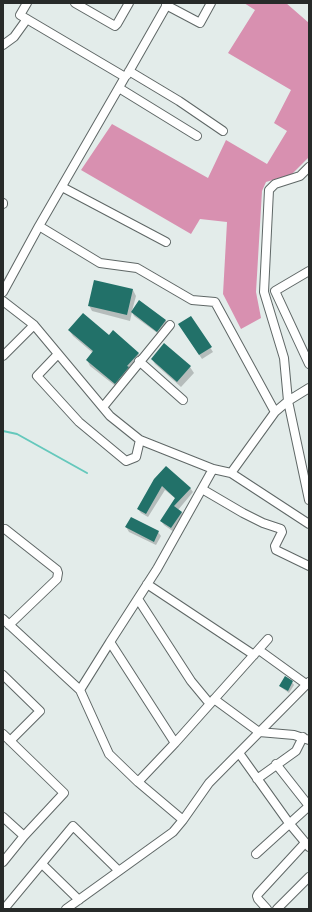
<!DOCTYPE html>
<style>
body{margin:0}
#map{position:relative;width:312px;height:912px;overflow:hidden;background:#e3ecea;font-family:Rubik,sans-serif}
canvas{display:block}
.frame{position:absolute;inset:0;border:4px solid #272a29;pointer-events:none}
</style>
<div id="map">
<canvas width="312" height="912"></canvas>
<div class="frame"></div>
</div>
<script>
const c = document.querySelector('canvas').getContext('2d');
c.lineJoin = 'round';
function fillPath(path, color) {
  c.fillStyle = color;
  c.fill(path, 'evenodd');
}
function shape(rows) {
  const path = new Path2D();
  for (const r of rows) {
    path.moveTo(r[0], r[1]);
    for (let i = 2; i < r.length; i += 2) path.lineTo(r[i], r[i + 1]);
  }
  return path;
}
function strokePath(path, color, width, dash) {
  c.strokeStyle = color;
  c.lineWidth = width;
  c.lineCap = dash ? 'butt' : 'round';
  c.setLineDash(dash || []);
  c.stroke(path);
}
fillPath(shape([
 [244,3,286,3,309,23,309,157,292,174,266,182,262,191,256,292,261,318,241,329,223,294,227,222,200,219,191,234,81,170,112,124,208,178,226,140,267,164,287,131,274,123,291,90,228,53,255,10]
]), '#d890b0');
fillPath(shape([
 [133,290,136,296,132,311,139,301,166,321,168,325,160,335,134,316,132,312,130,321,92,311,89,305],
 [191,317,213,352,202,359,182,329],
 [69,330,109,336,138,353,141,359,118,388,90,366,87,360,93,353,73,336],
 [164,345,190,367,194,373,181,387,155,364,152,359],
 [155,480,190,488,193,492,178,510,182,512,184,517,174,532,164,525,161,521,176,499,165,490,148,517,141,513,138,509],
 [126,527,158,532,161,536,156,545,129,532],
 [292,682,294,685,289,693,282,688,280,686]
]), '#0003');
strokePath(shape([
 [3,431,17,434,87,473]
]), '#65c8bc', 2);
fillPath(shape([
 [94,280,133,289,127,315,88,306],
 [139,300,166,320,157,332,131,312],
 [83,313,109,335,113,330,139,353,127,366,129,367,115,384,86,360,93,351,68,330],
 [191,316,212,347,199,355,178,324],
 [164,343,191,366,177,382,151,359],
 [166,466,191,488,174,506,182,512,171,528,160,521,175,498,162,486,146,514,137,509,154,479],
 [131,517,159,531,154,542,125,527],
 [285,676,293,681,288,691,279,686]
]), '#227169');
const minor = shape([
 [27,3,20,15,125,77,39,226,100,263,137,268,192,300,215,302,275,412],
 [75,3,115,26,117,24,129,3],
 [166,5,200,23,211,3],
 [3,45,14,37,27,19],
 [129,71,179,101,223,131],
 [127,75,168,3],
 [119,88,197,136],
 [309,167,300,176,275,184,269,190,264,292,284,358,288,401,309,500],
 [62,187,166,242],
 [3,204,3,203],
 [309,271,275,291,309,364],
 [3,292,39,226],
 [3,301,34,325,110,416,140,440,213,469,231,473,309,524],
 [58,354,37,376,79,422,126,461,136,457,140,440],
 [3,356,34,325],
 [139,361,183,400],
 [103,407,170,325],
 [231,473,275,412,288,401,309,388],
 [202,489,243,513,263,523,281,529,282,532,275,546,276,550,309,566],
 [5,529,57,570,58,573,57,579,9,625],
 [147,584,254,655],
 [138,599,191,681,210,704],
 [3,619,80,690,109,754,138,782,175,743,110,642,157,569,213,469],
 [259,650,306,684],
 [3,675,40,711,10,741],
 [80,690,110,642],
 [214,699,259,732,294,735,309,740],
 [3,734,64,793,24,836],
 [175,743,268,639],
 [239,753,289,823,309,847],
 [276,764,309,806],
 [257,779,296,751,303,737],
 [138,782,183,820],
 [3,817,24,836,3,862],
 [256,854,309,806],
 [42,864,79,900],
 [4,909,73,826,119,871],
 [66,909,173,832,183,820,209,783,309,682],
 [267,909,258,899,257,896,258,894,305,843],
 [277,909,309,877]
]);
strokePath(minor, '#5f6766', 10);
strokePath(minor, '#fff', 8);
</script>
